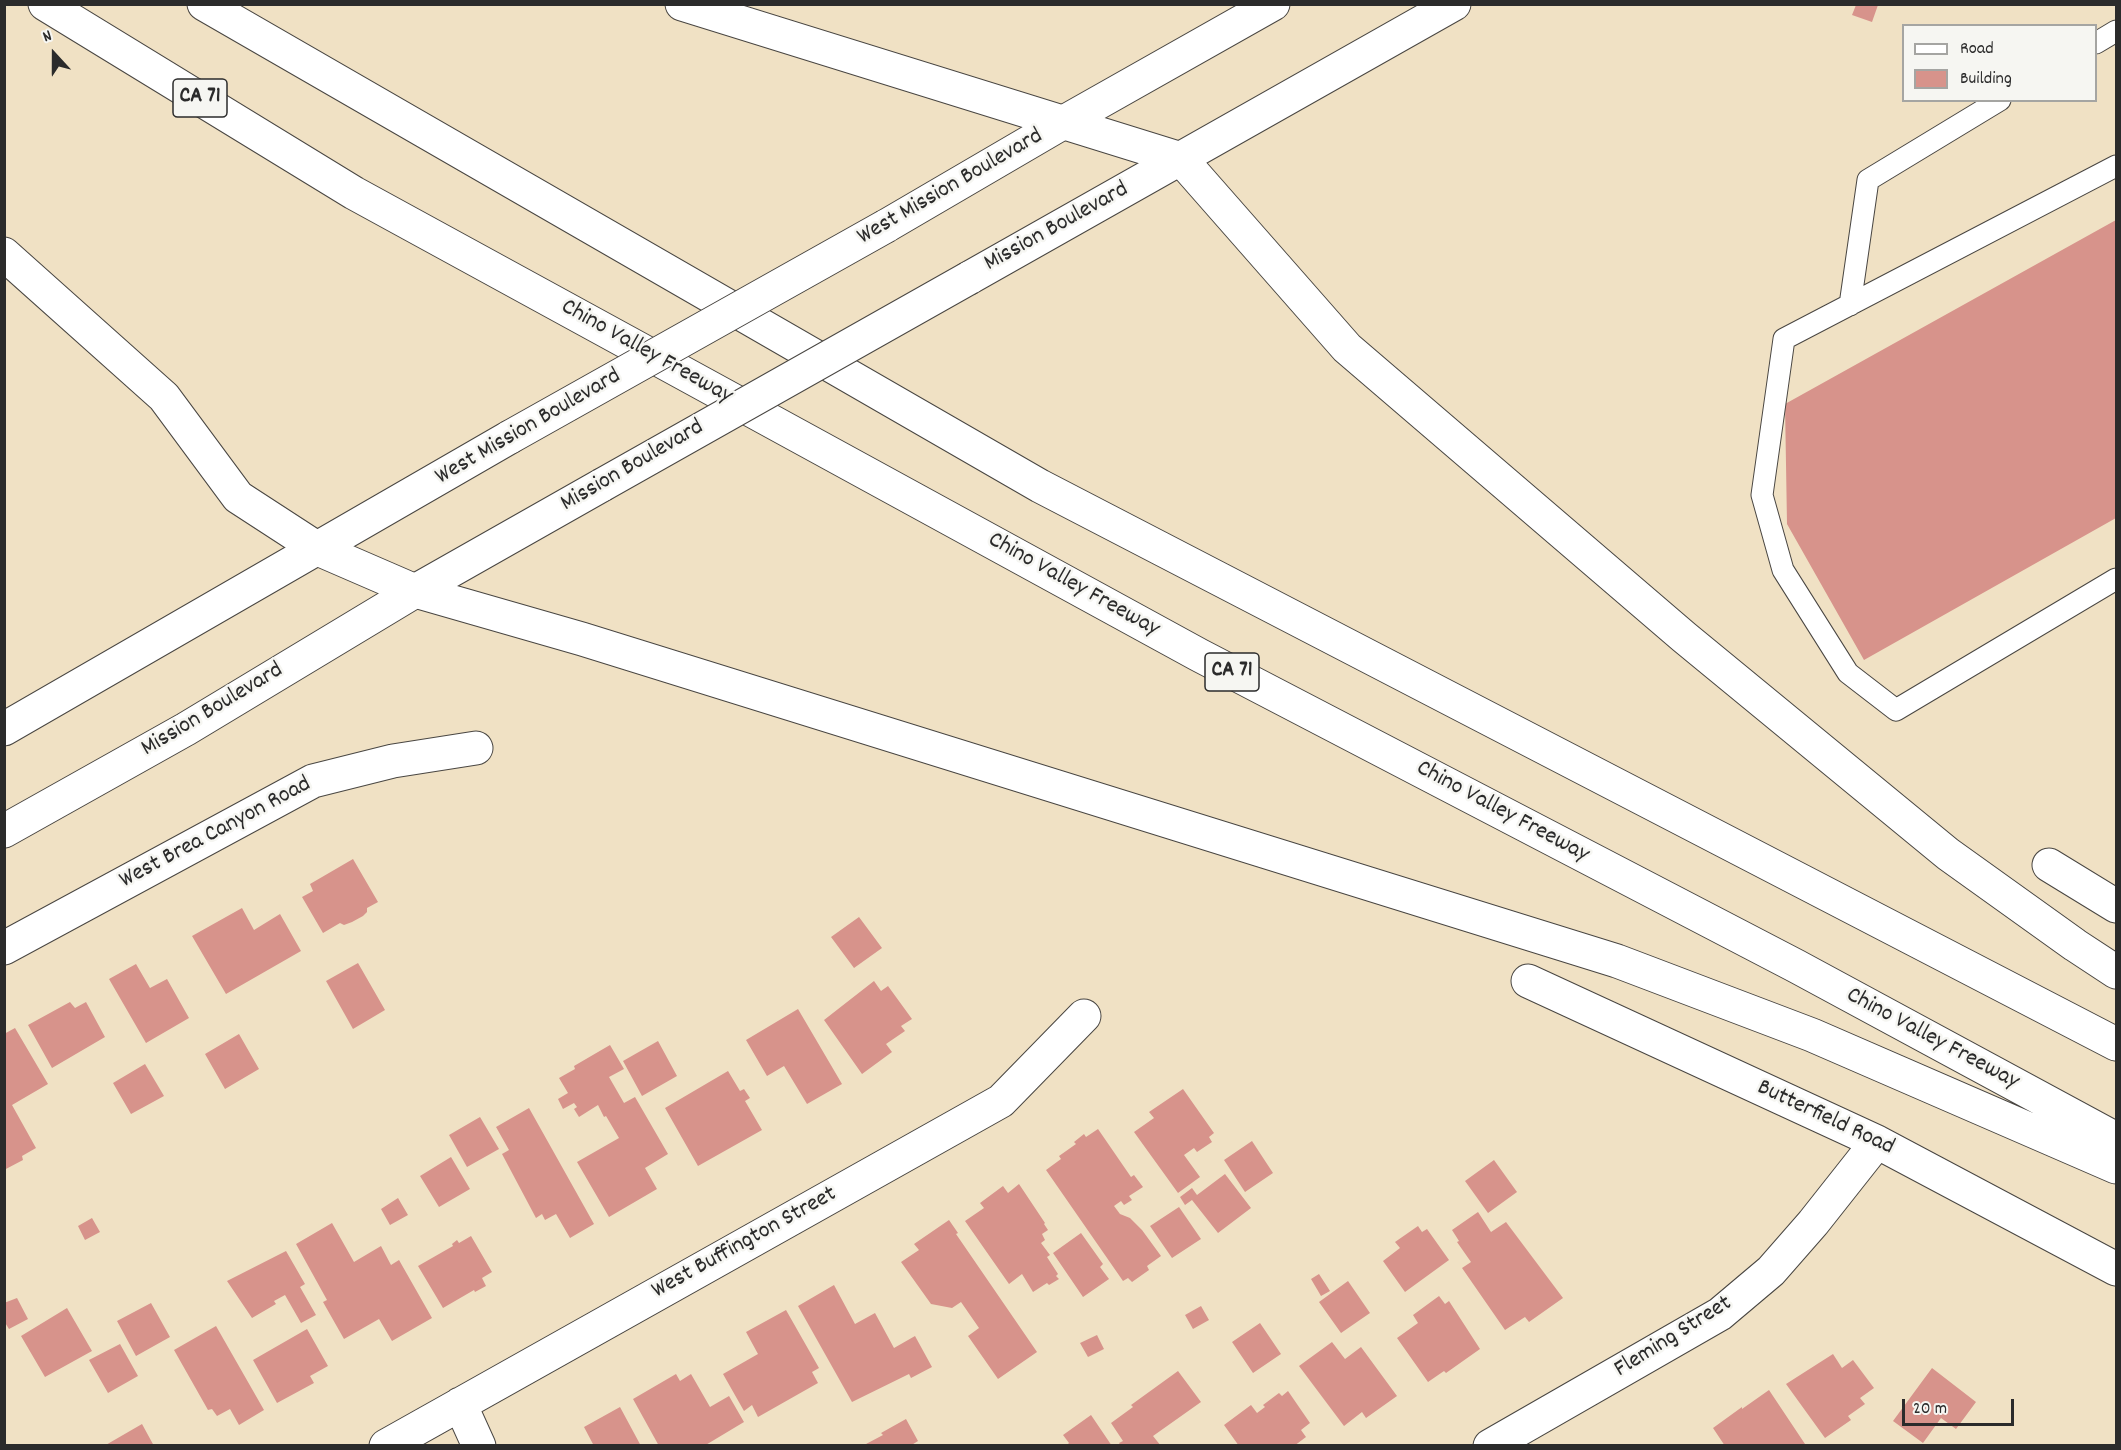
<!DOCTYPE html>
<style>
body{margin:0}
#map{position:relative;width:2121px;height:1450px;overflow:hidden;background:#f0e1c4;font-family:Dekko,sans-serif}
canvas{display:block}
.frame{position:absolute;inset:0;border:6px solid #2b2b2b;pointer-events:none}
.legend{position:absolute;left:1902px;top:24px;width:195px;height:78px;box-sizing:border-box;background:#f6f6f2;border:2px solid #a5a5a2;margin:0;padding:8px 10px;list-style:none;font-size:18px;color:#2b2b2b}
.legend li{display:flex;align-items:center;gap:12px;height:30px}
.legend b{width:30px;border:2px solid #a5a5a2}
.north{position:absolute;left:24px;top:24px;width:60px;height:60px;-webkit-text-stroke:4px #f6f6f2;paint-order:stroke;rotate:339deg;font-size:16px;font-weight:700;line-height:24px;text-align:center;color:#2b2b2b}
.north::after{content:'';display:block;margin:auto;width:21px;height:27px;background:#2b2b2b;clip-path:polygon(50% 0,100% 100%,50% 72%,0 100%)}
.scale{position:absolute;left:1902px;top:1399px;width:112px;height:27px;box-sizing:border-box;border:3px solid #2b2b2b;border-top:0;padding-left:8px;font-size:18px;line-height:21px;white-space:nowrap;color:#2b2b2b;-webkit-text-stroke:4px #f6f6f2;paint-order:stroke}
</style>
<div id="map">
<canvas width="2121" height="1450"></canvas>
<div class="frame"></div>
<ul class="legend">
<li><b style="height:8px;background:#fff"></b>Road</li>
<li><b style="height:16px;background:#d7938b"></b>Building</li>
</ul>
<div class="north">N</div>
<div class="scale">20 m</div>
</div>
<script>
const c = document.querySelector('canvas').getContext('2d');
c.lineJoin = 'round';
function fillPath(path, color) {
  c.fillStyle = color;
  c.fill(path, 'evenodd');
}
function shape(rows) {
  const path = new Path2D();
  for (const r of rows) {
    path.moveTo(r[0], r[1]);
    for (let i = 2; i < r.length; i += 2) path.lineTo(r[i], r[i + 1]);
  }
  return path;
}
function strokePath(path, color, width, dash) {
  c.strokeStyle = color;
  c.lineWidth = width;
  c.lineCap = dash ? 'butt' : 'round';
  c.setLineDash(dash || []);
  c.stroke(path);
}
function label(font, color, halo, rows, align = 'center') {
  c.font = font + ' Dekko,sans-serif';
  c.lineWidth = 5;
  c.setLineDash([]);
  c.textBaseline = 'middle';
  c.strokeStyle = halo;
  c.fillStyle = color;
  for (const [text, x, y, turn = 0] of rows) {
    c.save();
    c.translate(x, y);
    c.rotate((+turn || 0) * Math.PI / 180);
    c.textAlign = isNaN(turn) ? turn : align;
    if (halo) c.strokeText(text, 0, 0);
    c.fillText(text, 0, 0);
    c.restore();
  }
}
fillPath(shape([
 [1856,5,1878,5,1872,22,1852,15],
 [2116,220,2116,518,1864,660,1787,524,1785,404],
 [353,859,378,902,367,908,367,912,363,916,352,922,344,925,340,923,323,933,302,897,313,891,310,884],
 [242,908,254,930,280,914,301,951,226,994,192,936],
 [859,917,882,948,854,968,831,937],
 [358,963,385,1010,353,1029,326,981],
 [136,964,150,988,167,979,189,1018,146,1043,109,979],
 [874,981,881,991,888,986,912,1019,901,1026,905,1031,886,1044,892,1052,862,1074,824,1020],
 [70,1002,75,1008,86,1002,105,1037,52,1068,28,1025],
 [798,1009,842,1084,807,1104,784,1066,767,1076,746,1040],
 [15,1028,48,1084,12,1105,36,1148,22,1156,23,1160,4,1170,4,1034],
 [239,1034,259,1069,225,1089,205,1054],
 [658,1041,677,1076,642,1096,623,1061],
 [610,1045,624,1069,609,1077,624,1103,635,1097,668,1154,645,1168,657,1189,609,1217,577,1162,619,1138,606,1116,604,1117,598,1105,579,1117,574,1109,577,1107,574,1103,563,1109,558,1099,568,1093,559,1078,575,1069,574,1066],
 [145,1064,164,1096,131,1114,113,1083],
 [728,1071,740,1091,744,1089,750,1098,745,1101,762,1130,698,1166,665,1108],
 [1183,1089,1214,1133,1209,1137,1212,1142,1197,1152,1194,1148,1184,1155,1200,1177,1178,1193,1134,1132,1154,1118,1149,1112],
 [529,1108,594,1224,570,1238,556,1214,545,1220,542,1214,536,1218,502,1154,509,1150,496,1127],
 [480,1117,499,1149,467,1167,449,1135],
 [1098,1129,1131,1177,1134,1175,1143,1187,1129,1196,1132,1200,1124,1205,1121,1201,1114,1206,1120,1214,1130,1218,1142,1230,1161,1256,1147,1266,1149,1270,1132,1282,1128,1278,1123,1281,1046,1170,1061,1159,1059,1156,1076,1144,1074,1142,1084,1134,1086,1137],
 [1252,1141,1273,1173,1245,1192,1224,1160],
 [451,1157,470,1189,439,1207,420,1176],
 [1494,1160,1517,1192,1488,1213,1465,1181],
 [1225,1174,1251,1208,1218,1233,1192,1200,1185,1205,1180,1197,1192,1188,1197,1195],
 [1019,1184,1045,1223,1044,1224,1048,1230,1042,1234,1045,1240,1041,1243,1050,1255,1047,1257,1058,1274,1056,1276,1059,1279,1049,1285,1047,1283,1033,1292,1022,1274,1009,1284,965,1221,984,1208,980,1203,1003,1186,1008,1193],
 [398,1198,408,1215,390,1225,381,1209],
 [1179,1207,1201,1239,1172,1258,1150,1226],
 [1478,1212,1491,1232,1506,1222,1563,1298,1529,1322,1525,1317,1505,1330,1462,1268,1471,1262,1457,1242,1459,1241,1452,1230],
 [92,1218,100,1232,85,1240,78,1226],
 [949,1220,958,1233,956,1234,1037,1352,998,1379,968,1336,979,1328,961,1302,952,1308,931,1304,901,1262,919,1250,914,1244],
 [332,1223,354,1262,381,1246,391,1265,399,1260,432,1318,392,1341,379,1319,344,1339,323,1302,327,1300,296,1244],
 [1418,1226,1422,1232,1427,1229,1449,1260,1405,1292,1383,1261,1400,1248,1395,1242],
 [1081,1233,1103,1264,1100,1267,1109,1279,1083,1297,1053,1253],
 [471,1236,492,1272,482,1278,486,1286,475,1292,474,1290,443,1308,418,1266,453,1246,452,1244,457,1240,459,1243],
 [286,1251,305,1284,300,1287,316,1315,301,1323,285,1295,274,1301,276,1304,252,1318,227,1281],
 [1319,1274,1330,1291,1321,1296,1311,1279],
 [1348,1281,1370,1313,1341,1333,1319,1302],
 [834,1285,855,1324,875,1313,894,1348,915,1336,932,1367,911,1378,909,1374,852,1402,798,1306],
 [1439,1296,1445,1304,1449,1301,1480,1349,1446,1373,1444,1371,1428,1382,1397,1338,1418,1323,1413,1315],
 [17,1298,28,1319,9,1329,4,1321,4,1303],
 [151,1303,170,1337,136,1356,117,1321],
 [1201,1306,1209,1320,1193,1329,1185,1315],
 [67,1308,92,1351,45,1377,21,1336],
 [786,1310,819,1368,812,1372,818,1383,758,1417,752,1405,744,1411,723,1374,758,1354,746,1332],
 [1260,1323,1281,1354,1253,1373,1232,1342],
 [216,1326,264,1410,239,1425,230,1409,217,1416,212,1409,208,1410,174,1350],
 [307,1329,328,1366,310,1376,314,1383,277,1403,253,1360],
 [1097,1335,1104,1349,1088,1357,1080,1343],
 [1332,1342,1345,1359,1361,1347,1397,1396,1366,1418,1362,1412,1344,1426,1299,1366],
 [120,1344,138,1376,108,1393,89,1360],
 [1833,1354,1842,1368,1853,1360,1874,1388,1860,1398,1865,1404,1848,1416,1851,1420,1825,1438,1786,1384],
 [1932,1368,1976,1402,1956,1429,1941,1418,1923,1443,1893,1421],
 [1178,1371,1201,1402,1153,1436,1161,1446,1121,1446,1119,1443,1123,1441,1111,1423,1133,1407,1131,1405],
 [676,1374,680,1381,691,1374,710,1407,729,1396,744,1422,704,1446,659,1446,633,1399],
 [1769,1390,1805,1444,1802,1446,1725,1446,1713,1428,1742,1407,1742,1409],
 [1288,1391,1310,1423,1301,1430,1306,1437,1294,1446,1239,1446,1224,1425,1251,1405,1257,1413,1265,1407,1263,1405,1279,1393,1282,1396],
 [620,1407,641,1446,594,1446,584,1427],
 [1091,1415,1112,1446,1066,1446,1069,1443,1063,1435],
 [906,1419,918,1441,910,1446,867,1446,866,1444,883,1435,881,1433],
 [142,1424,154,1446,104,1446]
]), '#d7938b');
const service = shape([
 [2096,43,2116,31],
 [2116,166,1784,339,1762,495,1783,570,1848,673,1896,710,2116,579],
 [1850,305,1868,180,2000,100]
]);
const minor = shape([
 [2049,865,2116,906],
 [4,948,313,781,393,761,476,748],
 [1528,981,1877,1142,2116,1269],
 [460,1404,479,1446],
 [386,1446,1001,1101,1084,1016],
 [1490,1446,1720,1314,1771,1271,1813,1223,1877,1142]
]);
const primary = shape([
 [886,226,1064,122,1273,4],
 [969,278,1454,4],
 [4,729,510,437],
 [4,831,186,729,415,591,602,485]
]);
const motorway = shape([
 [45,4,354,193,1199,655,1796,966,2116,1139],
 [204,4,1040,486,2116,1044],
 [682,4,1181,159,1347,348,1684,637,1948,854,2075,945,2116,972],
 [4,254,164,397,238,497,318,549,415,591,582,639,1617,961,1812,1035,2116,1167]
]);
strokePath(service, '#494642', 23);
strokePath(minor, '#494642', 35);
strokePath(primary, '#494642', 35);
strokePath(motorway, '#494642', 35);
strokePath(service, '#fff', 21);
strokePath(minor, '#fff', 33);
strokePath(primary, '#fff', 33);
strokePath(motorway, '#fff', 33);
const primaryBridge = shape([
 [510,437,886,226],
 [602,485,969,278]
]);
strokePath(primaryBridge, '#494642', 35, []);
strokePath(primaryBridge, '#fff', 33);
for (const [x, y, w] of [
 [200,98,54],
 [1232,672,54]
]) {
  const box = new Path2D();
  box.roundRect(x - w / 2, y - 19, w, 38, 4.5);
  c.fillStyle = '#f6f6f2';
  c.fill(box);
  strokePath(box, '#2b2b2b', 1.5);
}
label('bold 22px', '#2b2b2b', null, [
 ["CA 71",200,98],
 ["CA 71",1232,672]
]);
label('24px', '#2b2b2b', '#f6f6f2', [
 ["West Mission Boulevard",951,188,-30],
 ["Mission Boulevard",1057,228,-29],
 ["Chino Valley Freeway",646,353,29],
 ["West Mission Boulevard",529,428,-30],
 ["Mission Boulevard",633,467,-30],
 ["Chino Valley Freeway",1073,586,29],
 ["Mission Boulevard",213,711,-31],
 ["Chino Valley Freeway",1502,813,28],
 ["West Brea Canyon Road",216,834,-28],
 ["Chino Valley Freeway",1932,1040,28],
 ["Butterfield Road",1825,1119,25],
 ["West Buffington Street",745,1244,-29],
 ["Fleming Street",1674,1338,-32]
]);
</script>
